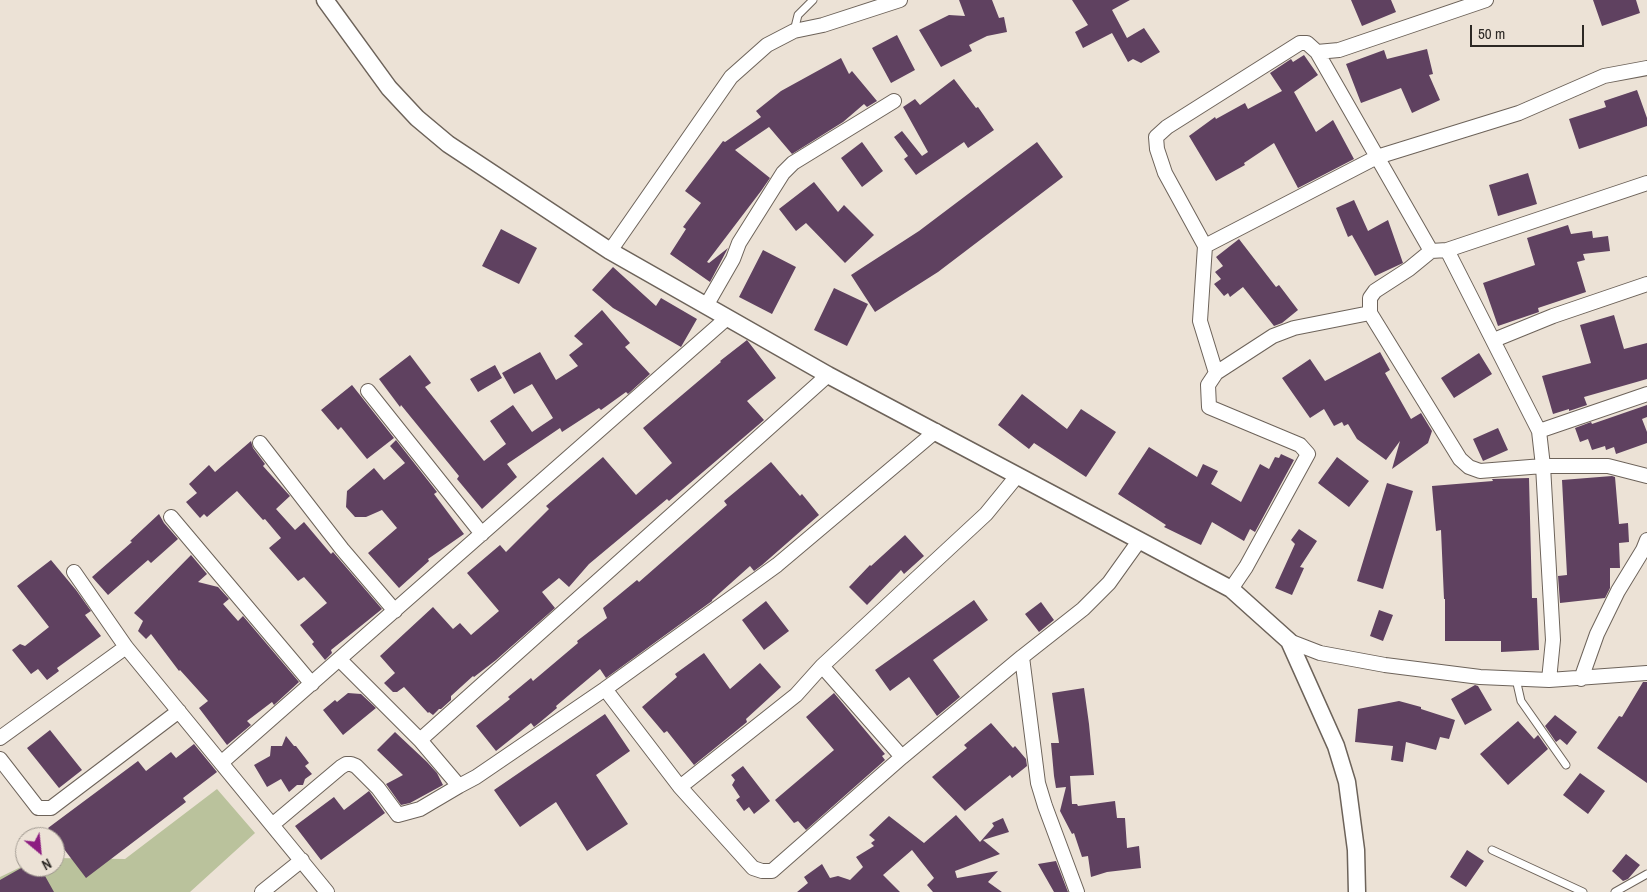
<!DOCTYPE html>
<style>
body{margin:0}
#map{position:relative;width:1647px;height:892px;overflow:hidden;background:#ece2d6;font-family:"Archivo Narrow",sans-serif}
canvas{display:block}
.north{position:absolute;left:15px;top:827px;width:50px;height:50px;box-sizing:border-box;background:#ece2d6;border:1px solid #9f988f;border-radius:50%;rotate:152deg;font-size:14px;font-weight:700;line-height:20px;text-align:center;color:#2c2824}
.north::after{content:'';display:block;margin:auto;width:18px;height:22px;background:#8d1e81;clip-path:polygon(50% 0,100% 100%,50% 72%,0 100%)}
.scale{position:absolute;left:1470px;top:25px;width:114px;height:22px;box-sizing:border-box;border:2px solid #2c2824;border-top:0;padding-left:6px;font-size:15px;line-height:18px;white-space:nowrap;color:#2c2824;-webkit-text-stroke:4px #ece2d6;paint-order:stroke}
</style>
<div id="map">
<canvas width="1647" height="892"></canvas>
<div class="north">N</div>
<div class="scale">50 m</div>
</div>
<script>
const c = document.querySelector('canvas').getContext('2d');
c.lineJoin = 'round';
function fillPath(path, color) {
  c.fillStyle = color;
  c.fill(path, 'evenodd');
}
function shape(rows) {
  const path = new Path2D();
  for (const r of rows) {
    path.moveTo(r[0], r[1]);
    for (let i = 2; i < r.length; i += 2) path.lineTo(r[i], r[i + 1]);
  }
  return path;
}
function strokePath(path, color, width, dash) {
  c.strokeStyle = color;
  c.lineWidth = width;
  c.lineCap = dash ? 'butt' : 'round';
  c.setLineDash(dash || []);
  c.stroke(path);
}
fillPath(shape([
 [217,789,255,833,190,892,0,892,0,877,25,865,25,867,55,867,55,858,125,859]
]), '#bac29c');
fillPath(shape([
 [959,0,992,0,999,18,1004,17,1007,32,987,36,969,45,972,51,941,67,919,30,949,15,965,16],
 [1072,0,1130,0,1112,10,1127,38,1144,28,1160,52,1141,63,1133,59,1128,62,1112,33,1083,48,1075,32,1088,25],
 [1351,0,1391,0,1396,12,1362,26],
 [1593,0,1636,0,1640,13,1602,26],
 [897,35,915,70,891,83,872,48],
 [1427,49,1433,74,1429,75,1440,100,1412,113,1401,88,1361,103,1346,64,1384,50,1387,59],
 [1304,55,1318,75,1294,92,1316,132,1333,120,1354,159,1298,188,1274,143,1244,163,1245,165,1216,181,1189,136,1215,117,1216,119,1245,103,1248,109,1282,91,1270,73,1291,59,1293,62],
 [841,58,849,74,852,71,877,101,867,107,864,104,843,122,792,154,769,127,735,150,770,178,761,191,707,262,709,263,728,248,710,282,670,254,686,229,683,227,701,203,685,191,723,141,725,142,761,117,756,111,781,91],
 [954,79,976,108,978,107,994,130,968,148,964,142,916,175,904,159,908,156,894,137,902,131,922,156,928,152,903,107,915,99,920,105],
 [1637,90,1647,118,1647,126,1579,149,1569,119,1606,107,1604,101],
 [862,142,883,171,862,187,841,158],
 [1037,142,1063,177,938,272,875,312,851,275,919,231],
 [1528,173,1537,204,1498,216,1489,185],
 [814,182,838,212,844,205,874,235,845,263,806,223,796,231,779,209],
 [1354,200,1368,231,1388,220,1403,263,1375,276,1352,235,1348,237,1336,208],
 [1568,225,1571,234,1592,231,1593,238,1608,236,1610,251,1583,254,1585,260,1577,262,1586,292,1538,308,1539,312,1498,326,1483,283,1535,265,1527,238],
 [501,229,537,248,519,284,482,266],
 [1239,239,1276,287,1279,285,1298,310,1282,323,1274,326,1243,287,1230,297,1228,293,1224,296,1214,284,1221,279,1215,272,1223,266,1216,257],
 [763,250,796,267,772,314,739,297],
 [613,267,656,306,661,298,697,319,681,347,613,308,592,290],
 [834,288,868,304,847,346,814,330],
 [602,310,630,343,625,347,650,374,628,394,626,392,601,410,599,408,562,432,560,428,507,464,517,477,482,509,457,479,459,476,401,405,400,407,379,379,410,355,431,383,425,387,484,461,506,444,490,421,513,405,532,432,553,418,532,384,514,394,502,373,540,352,556,380,578,366,569,355,583,344,574,336],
 [1614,315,1624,349,1647,343,1647,379,1584,397,1587,405,1569,411,1569,409,1553,414,1542,376,1591,363,1580,325],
 [747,340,776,378,747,401,764,420,669,501,667,499,589,564,569,587,559,578,542,592,555,608,496,660,474,677,473,676,451,696,451,700,441,709,439,709,433,715,429,712,428,713,404,687,397,692,393,692,384,683,395,673,380,656,433,607,453,629,460,623,471,635,499,611,467,573,500,545,506,552,549,509,546,506,603,457,636,495,672,463,643,428,721,362,720,361],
 [1380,352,1390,370,1385,373,1411,419,1421,413,1432,431,1428,443,1392,469,1400,441,1386,460,1357,439,1348,424,1344,426,1342,422,1334,426,1324,409,1310,418,1282,378,1310,359,1325,381],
 [1479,353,1492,374,1454,398,1441,378],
 [495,365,502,378,478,392,470,379],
 [352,385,394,438,367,459,341,427,338,430,321,410],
 [1022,394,1067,429,1081,409,1116,432,1086,477,1034,443,1029,449,998,425],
 [1647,405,1647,417,1642,419,1647,432,1647,443,1616,454,1614,447,1606,450,1605,446,1592,450,1588,439,1580,442,1575,428,1591,422,1592,424],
 [1498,428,1508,450,1483,461,1473,439],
 [396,440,437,492,434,494,464,534,428,559,429,561,399,588,368,553,397,528,382,510,366,517,355,517,346,507,347,491,374,468,384,480,405,463,390,446],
 [251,441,253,448,265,464,263,466,290,496,276,509,295,530,304,522,331,554,333,552,382,609,331,650,332,653,325,660,312,644,314,642,300,625,327,603,304,577,298,581,269,548,281,538,265,519,263,520,237,491,207,517,204,514,200,518,186,502,197,493,189,484,209,465,215,472],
 [1149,447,1197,477,1203,464,1218,471,1211,484,1241,502,1260,464,1269,469,1275,457,1279,458,1281,454,1294,460,1255,532,1250,529,1244,541,1212,522,1201,545,1164,527,1166,525,1118,494],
 [1337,457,1369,481,1349,507,1318,483],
 [771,462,800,496,802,494,819,515,762,565,754,571,750,566,712,600,712,601,606,678,600,669,556,706,557,708,539,723,534,727,531,723,496,751,476,726,510,699,508,697,531,678,533,681,578,643,577,641,607,618,603,608,637,580,639,582,727,505,724,501],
 [1612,476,1615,477,1619,524,1628,523,1629,542,1619,543,1620,568,1610,568,1610,588,1605,598,1560,603,1558,576,1567,575,1562,480],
 [1529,478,1532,598,1537,598,1539,650,1501,652,1501,641,1445,641,1445,599,1444,599,1441,530,1436,531,1432,486,1493,481,1492,479],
 [1387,483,1413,491,1383,589,1357,581],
 [159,514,164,523,178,539,151,563,148,560,108,595,92,577,132,542,130,541],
 [1299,529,1317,541,1300,567,1304,568,1292,595,1275,588,1295,544,1291,540],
 [905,535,924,556,904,574,901,570,867,605,849,587,870,565,871,566],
 [191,555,207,574,198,582,218,587,229,599,223,604,238,621,243,616,299,682,274,705,272,702,247,721,251,725,227,745,199,708,208,701,180,670,179,671,151,634,146,639,138,631,143,621,134,613],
 [51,560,76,590,91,611,85,615,101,636,57,668,59,671,47,680,38,669,31,674,12,650,20,644,25,646,49,627,17,586],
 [974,600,988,620,933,660,960,697,937,716,909,677,890,691,875,670],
 [766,601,789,631,764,650,742,620],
 [1041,602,1054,620,1039,632,1025,614],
 [1379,610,1393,615,1383,641,1370,636],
 [704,653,730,689,760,663,781,687,746,719,747,722,694,765,667,731,664,733,642,707,677,677,675,674],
 [1643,682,1647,682,1647,783,1597,748,1619,716,1622,717],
 [1475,685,1478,686,1492,710,1465,725,1451,699],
 [1084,688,1089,724,1094,775,1070,776,1072,804,1077,804,1078,806,1115,801,1117,818,1125,818,1127,848,1139,846,1141,868,1107,872,1091,877,1088,856,1082,857,1074,833,1072,834,1060,811,1066,787,1056,788,1054,776,1051,743,1059,743,1052,693],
 [348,693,361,694,376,708,343,735,323,710,335,700,337,702],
 [834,693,885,754,882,756,885,760,806,830,798,821,794,823,775,800,834,750,806,717],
 [1399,701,1421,707,1421,709,1455,720,1449,739,1440,737,1436,750,1406,742,1403,762,1391,760,1393,746,1355,742,1358,709],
 [605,714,630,751,596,775,628,824,587,851,556,802,520,827,494,790],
 [1555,715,1577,732,1567,745,1560,739,1556,742,1545,726],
 [1518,721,1534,739,1538,735,1548,749,1508,785,1480,754],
 [991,723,1013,748,1015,746,1026,759,1027,766,1012,778,1010,775,965,811,932,777,967,748,964,745],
 [50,730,82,770,59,788,27,748],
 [395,732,427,762,437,773,443,785,410,803,401,805,386,784,403,775,377,750],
 [286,736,294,746,296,746,309,763,305,766,312,774,305,779,303,785,297,785,289,792,281,779,267,787,254,765,270,756,271,746,282,746],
 [194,744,217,772,183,798,186,802,86,878,48,828,138,761,146,771,171,752,176,758],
 [743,766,770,801,754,814,749,807,744,811,736,800,740,797,732,785,735,780,731,775],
 [1580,773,1605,791,1588,814,1563,795],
 [369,791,385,813,321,860,295,826,334,797,344,810],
 [956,815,980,842,994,826,992,823,1003,818,1009,832,983,840,1000,854,955,871,957,878,998,871,988,882,1002,892,933,892,927,885,934,878,912,850,883,875,900,892,797,892,808,883,804,877,822,864,830,878,838,876,850,880,863,867,856,857,874,846,871,843,875,840,869,835,889,816,924,843],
 [1467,850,1484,861,1466,887,1450,877],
 [1626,854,1640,865,1628,879,1623,881,1612,871],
 [1056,861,1068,892,1054,892,1038,864],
 [23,867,40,867,54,892,0,892,0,880]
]), '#5f4160');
const service = shape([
 [794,31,798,15,813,0],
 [1516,679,1521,701,1566,765],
 [1492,850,1583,892],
 [1615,892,1647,874]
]);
const minor = shape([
 [1317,52,1431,251],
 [1205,246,1377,157,1519,113,1604,76,1647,68],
 [1447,250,1539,431,1543,466,1553,640,1549,680],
 [610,251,731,77,767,45,794,31,823,25,900,0],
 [706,306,733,259,739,243,783,173,793,163,894,101],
 [1370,313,1460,459,1469,467,1480,471,1543,466,1608,466,1647,476],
 [1494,340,1553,316,1647,284],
 [1216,373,1273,336,1294,328,1370,313,1370,298,1375,291,1409,269,1431,251,1447,250,1647,183],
 [368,391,482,534],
 [1539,431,1647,394],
 [260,443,342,549,395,611],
 [171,517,312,684],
 [74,572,126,647,327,892],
 [1231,589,1246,567,1308,454,1300,445,1209,407,1208,385,1216,373,1200,321,1205,246,1165,173,1157,149,1156,137,1167,127,1300,43,1307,43,1317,52,1339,50,1486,0],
 [1289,641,1320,653,1385,665,1480,677,1549,680,1647,673],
 [1022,657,1038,783,1045,806,1077,892],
 [340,660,420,740,459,786,476,777,605,689,777,565,936,431],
 [822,666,902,757],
 [1581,679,1597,634,1618,591,1643,550,1647,540],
 [605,689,680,787,753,868,762,871,772,871,902,757,1022,657,1083,609,1109,583,1139,541],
 [0,738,126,647],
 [420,740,828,375],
 [0,759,38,808,51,808,179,711],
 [221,763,727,318],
 [680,787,796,695,822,666,986,514,1017,476],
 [272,825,341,767,346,764,351,764,356,766,378,788,398,815,420,809,459,786],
 [262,892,302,860]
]);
const tertiary = shape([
 [325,0,389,88,417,118,448,144,610,251,828,375,1231,589,1289,641,1336,746,1347,782,1356,850,1357,892]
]);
strokePath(service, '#6d635a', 9);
strokePath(minor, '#6d635a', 16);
strokePath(tertiary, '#6d635a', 19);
strokePath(service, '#fff', 7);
strokePath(minor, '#fff', 14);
strokePath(tertiary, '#fff', 16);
</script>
